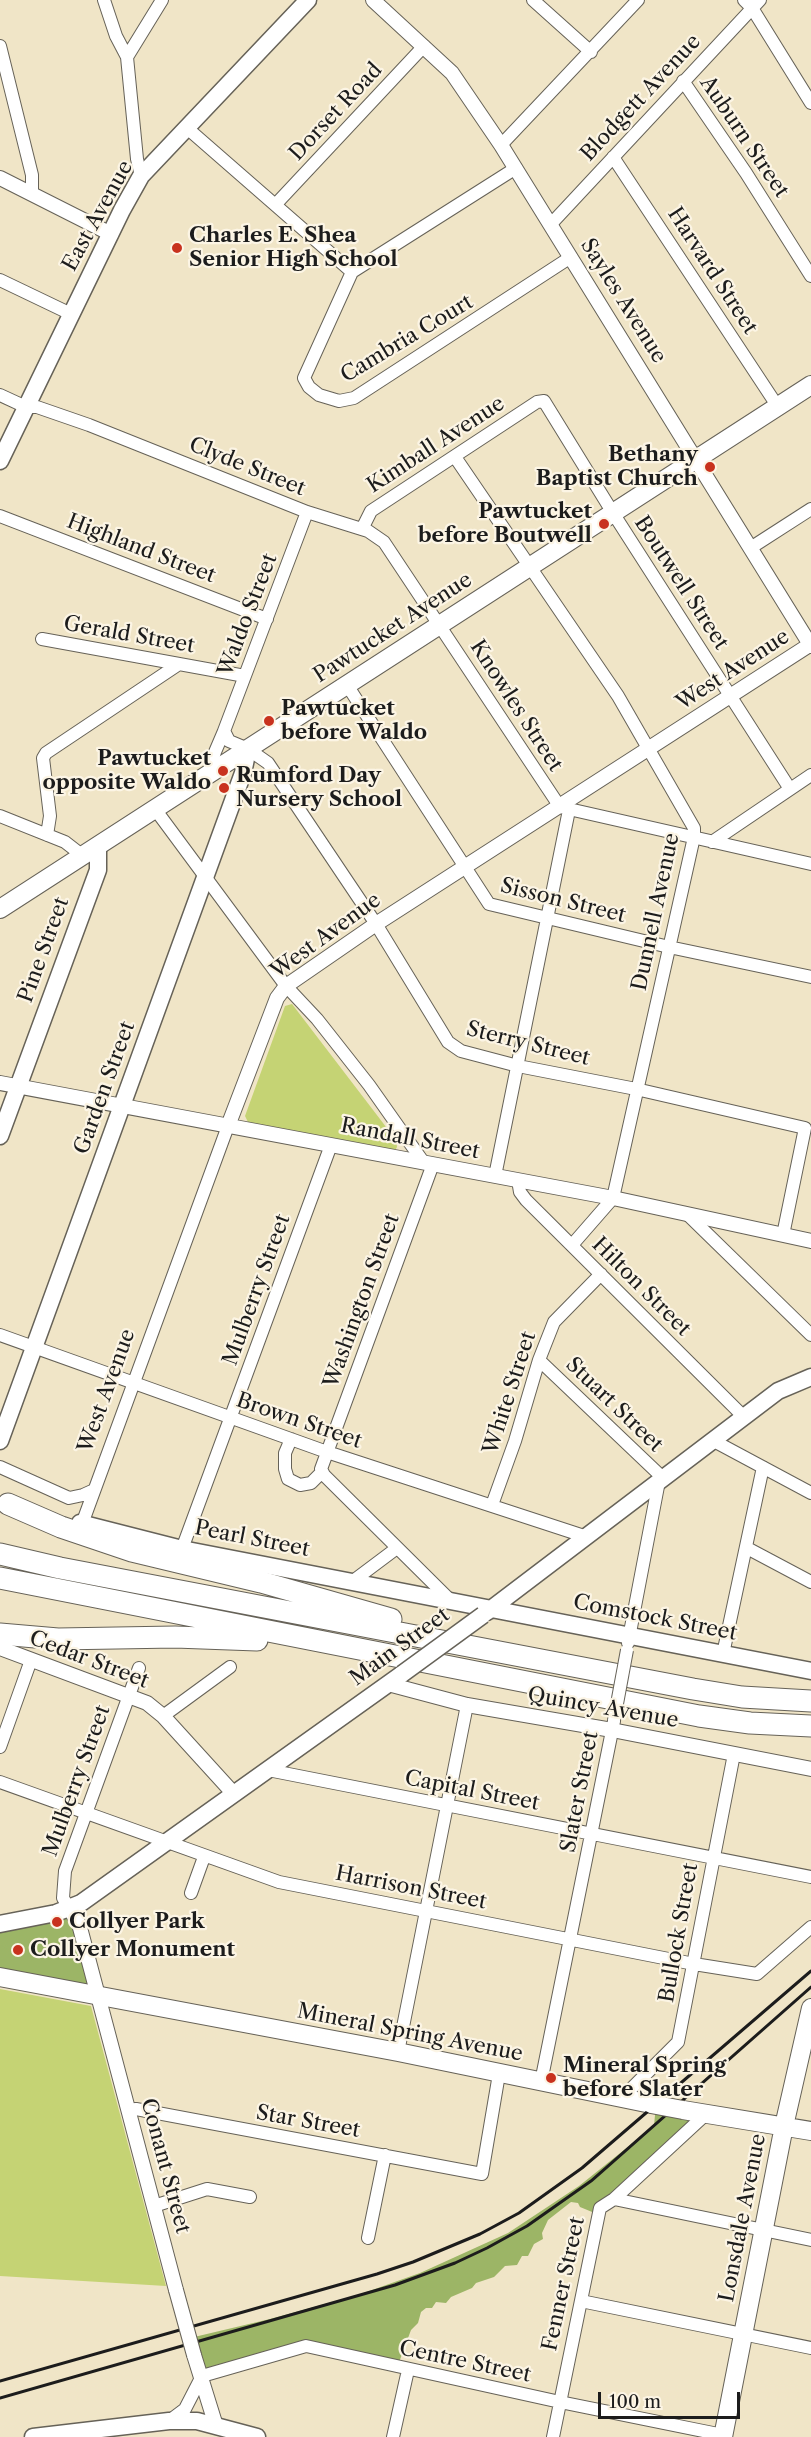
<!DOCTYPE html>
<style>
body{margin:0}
#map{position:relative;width:811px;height:2437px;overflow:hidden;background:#f0e5c7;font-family:"Libre Caslon Text",serif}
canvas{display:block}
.scale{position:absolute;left:598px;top:2392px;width:142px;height:27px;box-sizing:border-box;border:3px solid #1c1c1c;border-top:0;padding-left:8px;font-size:18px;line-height:21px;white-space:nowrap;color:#1c1c1c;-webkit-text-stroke:4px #fcf5e5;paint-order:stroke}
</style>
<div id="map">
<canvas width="811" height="2437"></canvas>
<div class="scale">100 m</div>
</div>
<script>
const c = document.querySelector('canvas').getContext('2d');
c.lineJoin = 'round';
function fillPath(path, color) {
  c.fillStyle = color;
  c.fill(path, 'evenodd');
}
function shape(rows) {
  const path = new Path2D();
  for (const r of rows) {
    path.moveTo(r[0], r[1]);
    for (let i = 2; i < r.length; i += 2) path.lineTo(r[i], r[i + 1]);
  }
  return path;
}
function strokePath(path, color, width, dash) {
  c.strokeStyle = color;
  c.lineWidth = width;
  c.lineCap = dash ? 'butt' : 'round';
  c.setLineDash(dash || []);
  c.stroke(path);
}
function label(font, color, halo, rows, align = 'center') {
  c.font = font + ' "Libre Caslon Text",serif';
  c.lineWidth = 4.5;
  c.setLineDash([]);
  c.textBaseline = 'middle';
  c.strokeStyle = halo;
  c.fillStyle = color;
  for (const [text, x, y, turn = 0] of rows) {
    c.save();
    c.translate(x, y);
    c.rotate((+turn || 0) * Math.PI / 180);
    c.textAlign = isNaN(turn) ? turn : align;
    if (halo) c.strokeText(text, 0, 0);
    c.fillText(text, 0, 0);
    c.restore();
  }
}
fillPath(shape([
 [292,1004,396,1140,397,1147,394,1152,253,1127,248,1122,245,1116,285,1006],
 [0,1989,91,2006,166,2286,0,2276]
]), '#c5d374');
fillPath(shape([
 [66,1907,97,1990,0,1977,0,1929],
 [656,2104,700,2111,597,2214,580,2207,578,2203,571,2202,548,2220,542,2233,543,2239,534,2244,528,2256,522,2256,517,2265,505,2266,494,2277,476,2283,472,2288,451,2297,446,2303,436,2302,432,2308,426,2308,421,2312,418,2323,411,2330,398,2365,320,2348,210,2372,197,2359,190,2338,270,2319,358,2295,420,2273,508,2233,579,2186,654,2126]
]), '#9cb566');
const minor = shape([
 [104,0,116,36,127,57],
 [533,0,591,52],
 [744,0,752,8,811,103],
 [0,46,32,175,32,193],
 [683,81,746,173,811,276],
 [187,128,352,272],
 [501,145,638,0],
 [613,157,778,407],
 [516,168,352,272,304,378,309,387,319,395,339,401,354,398,571,257],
 [141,176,137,159,127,57,162,0],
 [276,204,424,46],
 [551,224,760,0],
 [0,280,71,314],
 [0,395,26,407,37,407,89,425,307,512,368,531,384,542,560,807,811,864],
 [455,457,618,696,694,828,694,837,613,1198,572,1245],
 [307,512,224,731,229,741,248,749,268,763,376,924,448,1042,461,1051,518,1066,636,1089,805,1128,783,1235],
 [0,516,267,619],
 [362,529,371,511,537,402,544,401,613,513,790,789],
 [752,547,811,509],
 [42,639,245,676],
 [347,685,489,904,669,947,811,977],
 [208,775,215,752,224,731],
 [155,809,286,986,317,1019,369,1085,424,1163],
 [0,816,65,842,83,856],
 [47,835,50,816,43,758,46,753,179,664],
 [712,842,811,775],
 [433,1164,321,1469,324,1475,451,1601],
 [495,1176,569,810],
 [518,1180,520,1192,526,1200,744,1417],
 [687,1214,811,1335],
 [0,1335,327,1452,587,1537],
 [539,1360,663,1478],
 [291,1439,285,1453,285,1469,288,1479,300,1485,311,1483,322,1472],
 [712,1440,811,1493],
 [0,1467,69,1498,83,1495,94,1490],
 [492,1505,515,1441,539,1360,554,1322,601,1274],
 [82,1524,228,1126],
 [747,1548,811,1582],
 [182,1549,331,1145],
 [353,1581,397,1548],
 [628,1643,659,1481],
 [723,1654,763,1467],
 [163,1716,230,1667],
 [0,1747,31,1660],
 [268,1770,811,1877],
 [0,1782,279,1882,694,1964,757,1974,811,1927],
 [191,1893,204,1857],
 [69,1908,63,1898,65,1871,139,1668],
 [398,2052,467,1705],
 [541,2082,614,1721],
 [622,2098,678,2042,734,1754],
 [128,2110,136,2109,482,2174,499,2074],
 [614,2199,811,2240],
 [154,2206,207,2189,250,2197],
 [368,2238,385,2155],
 [581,2301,811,2348],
 [169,2421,185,2409,202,2376,306,2346,560,2402,723,2435],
 [393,2437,408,2370],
 [553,2437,600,2208,614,2199,706,2114]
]);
const tertiary = shape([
 [373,0,452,73,501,145,811,646],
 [0,178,111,234],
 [0,1083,613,1198,811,1241],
 [228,1126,277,998,286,986,376,924,811,644],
 [0,1648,147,1703,163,1716,234,1794],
 [388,1684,467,1705,612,1730,811,1769],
 [69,1908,79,1924,176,2290],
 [194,2355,216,2426]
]);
const secondary = shape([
 [0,461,122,210,141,176,308,0],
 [0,1136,98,870,98,846],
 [0,1441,243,773,248,749],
 [80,1523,182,1549,811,1671],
 [487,1612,778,1391,811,1377],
 [0,1924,56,1913,81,1903,402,1674],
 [33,2437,169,2421,197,2421,257,2437]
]);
const primary = shape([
 [0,909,811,385],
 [0,1977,398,2052,651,2104],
 [683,2110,811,2131],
 [723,2437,784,2126,811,2008]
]);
const motorway = shape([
 [8,1504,61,1527,132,1551,261,1582,391,1619],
 [0,1554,60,1568,693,1689,742,1697,811,1701],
 [0,1578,699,1716,750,1723,811,1726],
 [0,1634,58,1639,175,1637,257,1640]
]);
strokePath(minor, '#666258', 14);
strokePath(tertiary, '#666258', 16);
strokePath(secondary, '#666258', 19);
strokePath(primary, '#666258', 20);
strokePath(motorway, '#666258', 23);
strokePath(minor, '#fff', 12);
strokePath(tertiary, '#fff', 14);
strokePath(secondary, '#fff', 16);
strokePath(primary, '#fff', 18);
strokePath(motorway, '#fff', 21);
strokePath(shape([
 [0,2381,377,2274,413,2262,480,2234,519,2213,582,2168,811,1971],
 [0,2398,395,2285,455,2263,487,2248,527,2226,591,2181,811,1987]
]), '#1c1c1c', 3);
const minorBridge = shape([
 [614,1720,627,1650]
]);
const tertiaryBridge = shape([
 [176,2290,194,2355]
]);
const secondaryBridge = shape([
 [402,1674,483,1615]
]);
const primaryBridge = shape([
 [651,2104,683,2110]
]);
strokePath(minorBridge, '#666258', 14, []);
strokePath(tertiaryBridge, '#666258', 16, []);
strokePath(secondaryBridge, '#666258', 19, []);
strokePath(primaryBridge, '#666258', 20, []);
strokePath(minorBridge, '#fff', 12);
strokePath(tertiaryBridge, '#fff', 14);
strokePath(secondaryBridge, '#fff', 16);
strokePath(primaryBridge, '#fff', 18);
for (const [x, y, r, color] of [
 [177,248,6,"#c8321e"],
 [710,467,6,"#c8321e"],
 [604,524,6,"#c8321e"],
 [269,721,6,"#c8321e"],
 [223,771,6,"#c8321e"],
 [224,788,6,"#c8321e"],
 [57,1922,6,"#c8321e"],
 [18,1950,6,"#c8321e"],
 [551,2078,6,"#c8321e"]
]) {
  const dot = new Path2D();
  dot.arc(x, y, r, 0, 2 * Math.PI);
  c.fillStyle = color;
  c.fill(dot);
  strokePath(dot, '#fcf5e5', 2);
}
label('21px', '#1c1c1c', '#fcf5e5', [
 ["Blodgett Avenue",641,98,-47],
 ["Dorset Road",336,112,-47],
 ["Auburn Street",744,137,56],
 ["East Avenue",98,216,-61],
 ["Harvard Street",712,271,57],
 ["Sayles Avenue",623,301,58],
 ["Cambria Court",407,339,-31],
 ["Kimball Avenue",436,445,-33],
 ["Clyde Street",247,467,22],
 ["Highland Street",141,549,21],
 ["Boutwell Street",681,583,57],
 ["Waldo Street",248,615,-69],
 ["Pawtucket Avenue",393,628,-33],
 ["Gerald Street",129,635,10],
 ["West Avenue",733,670,-33],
 ["Knowles Street",516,706,57],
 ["Sisson Street",563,901,14],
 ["Dunnell Avenue",656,912,-78],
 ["West Avenue",326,936,-36],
 ["Pine Street",44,950,-70],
 ["Sterry Street",528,1044,14],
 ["Garden Street",105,1088,-70],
 ["Randall Street",410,1139,11],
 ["Hilton Street",641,1287,45],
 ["Mulberry Street",257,1290,-70],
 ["Washington Street",362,1301,-70],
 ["West Avenue",107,1391,-70],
 ["White Street",510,1393,-72],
 ["Stuart Street",614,1405,44],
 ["Brown Street",299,1421,19],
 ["Pearl Street",252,1539,11],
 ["Comstock Street",655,1618,11],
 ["Main Street",400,1647,-36],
 ["Cedar Street",89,1660,21],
 ["Quincy Avenue",603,1708,10],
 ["Mulberry Street",77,1781,-70],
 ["Capital Street",472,1791,11],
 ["Slater Street",580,1792,-79],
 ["Harrison Street",411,1888,11],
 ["Bullock Street",679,1933,-80],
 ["Mineral Spring Avenue",410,2033,11],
 ["Star Street",308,2122,10],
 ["Conant Street",165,2166,75],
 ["Lonsdale Avenue",743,2218,-79],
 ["Fenner Street",564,2284,-78],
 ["Centre Street",465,2362,12]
]);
label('bold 21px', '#1c1c1c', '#fcf5e5', [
 ["Charles E. Shea",189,236],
 ["Senior High School",189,260],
 ["Bethany",698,455,"right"],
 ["Baptist Church",698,479,"right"],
 ["Pawtucket",592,512,"right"],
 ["before Boutwell",592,536,"right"],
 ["Pawtucket",281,709],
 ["before Waldo",281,733],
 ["Pawtucket",211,759,"right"],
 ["opposite Waldo",211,783,"right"],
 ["Rumford Day",236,776],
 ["Nursery School",236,800],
 ["Collyer Park",69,1922],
 ["Collyer Monument",30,1950],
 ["Mineral Spring",563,2066],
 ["before Slater",563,2090]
], 'left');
</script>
